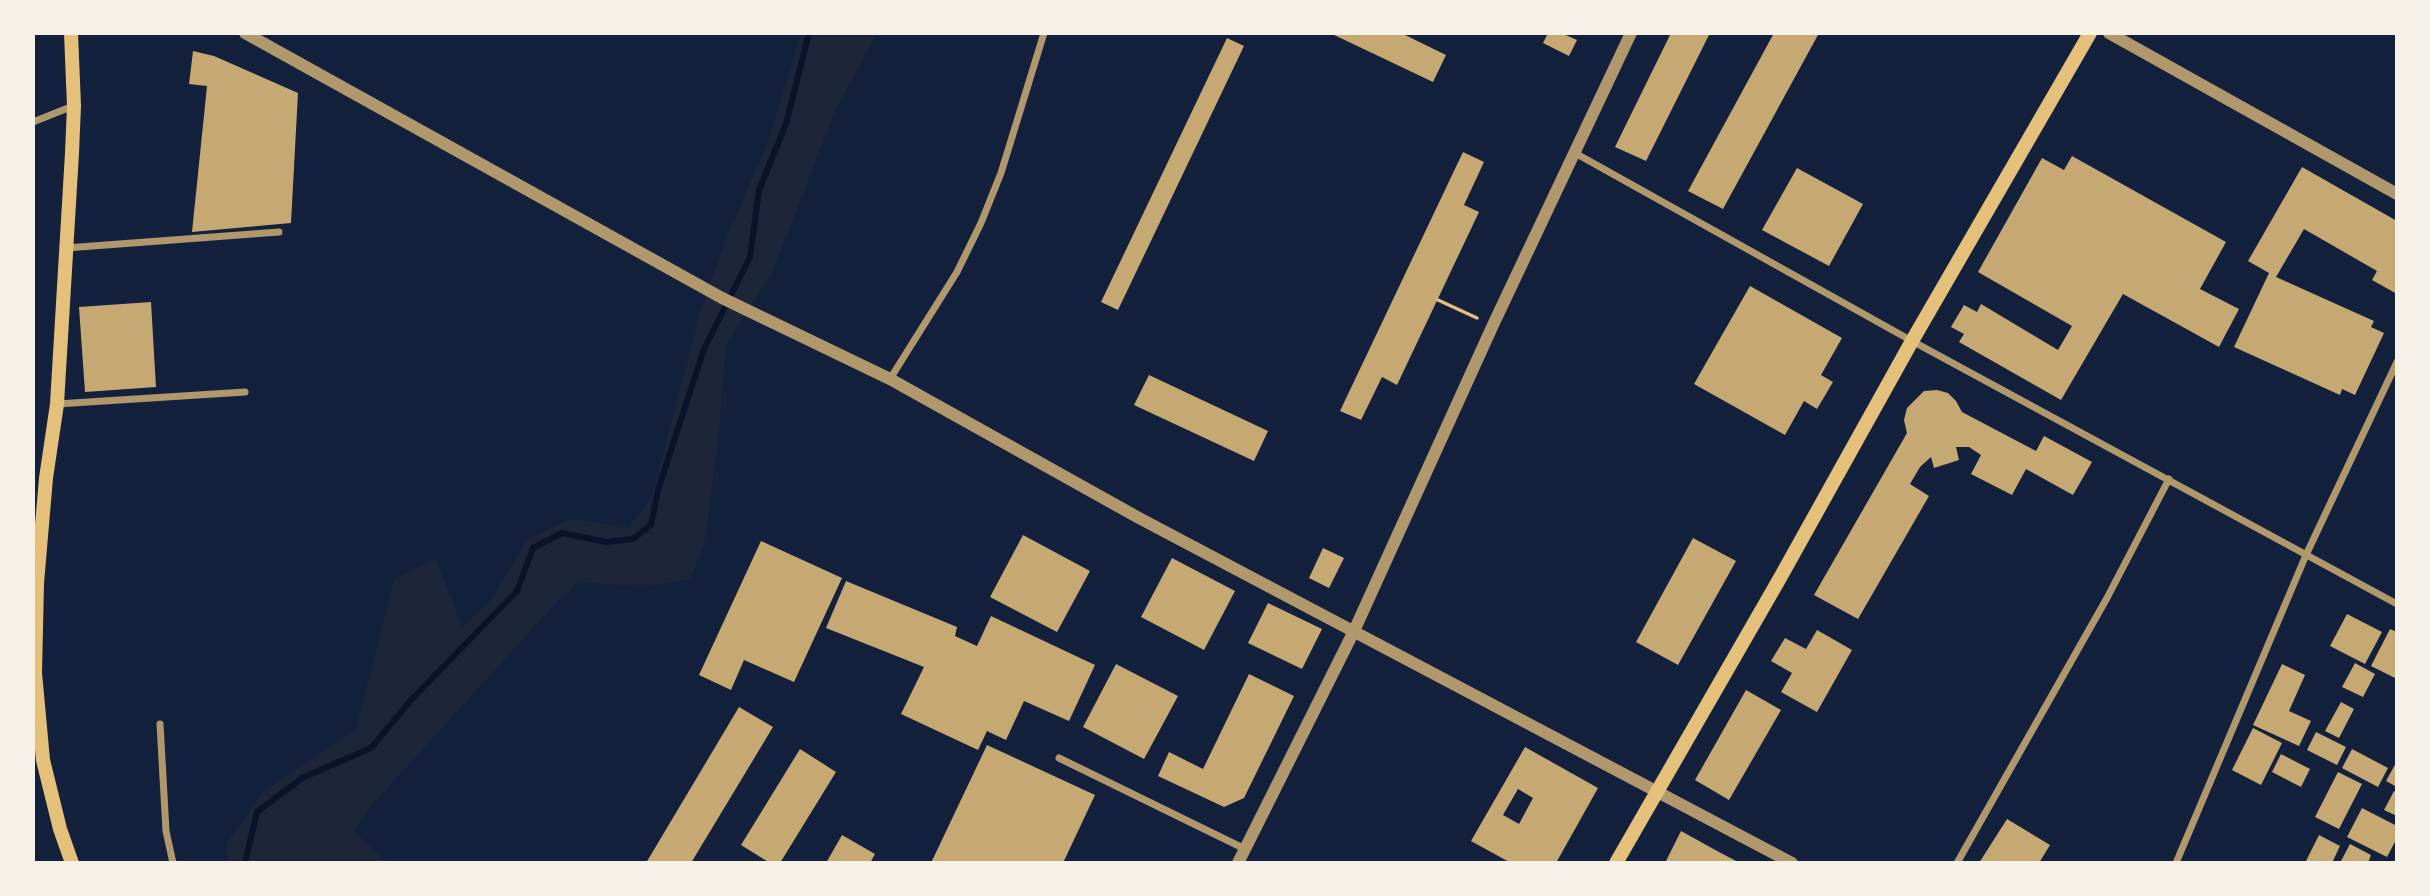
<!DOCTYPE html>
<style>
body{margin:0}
#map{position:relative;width:2430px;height:896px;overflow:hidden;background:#14213d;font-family:Montserrat,sans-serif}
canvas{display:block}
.frame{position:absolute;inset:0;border:35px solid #f6f1e7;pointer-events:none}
</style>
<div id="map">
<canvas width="2430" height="896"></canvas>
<div class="frame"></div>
</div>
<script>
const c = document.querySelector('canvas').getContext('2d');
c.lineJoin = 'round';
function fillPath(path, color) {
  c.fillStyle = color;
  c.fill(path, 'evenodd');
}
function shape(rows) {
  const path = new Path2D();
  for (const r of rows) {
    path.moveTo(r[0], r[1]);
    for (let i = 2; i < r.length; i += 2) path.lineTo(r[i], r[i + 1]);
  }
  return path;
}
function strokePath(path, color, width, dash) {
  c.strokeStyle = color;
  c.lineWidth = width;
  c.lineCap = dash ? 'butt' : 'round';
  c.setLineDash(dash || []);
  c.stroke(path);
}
fillPath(shape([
 [801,33,877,33,836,109,771,275,726,344,718,441,705,542,690,579,645,587,579,582,551,608,371,806,354,831,387,863,227,863,227,843,263,792,356,729,394,580,436,559,462,628,491,600,528,539,570,519,629,527,652,496,699,316,725,242,769,139]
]), '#1d2539');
strokePath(shape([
 [245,863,257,812,302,778,371,748,412,699,517,591,533,548,562,533,606,542,633,539,651,525,658,490,704,349,750,257,759,190,786,124,809,33]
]), '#0b132b', 6);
fillPath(shape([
 [1330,33,1401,33,1446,55,1433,82],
 [1548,33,1561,33,1577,40,1569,56,1543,43],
 [1671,33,1710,33,1646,161,1615,147],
 [1774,33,1819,33,1723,209,1688,191],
 [1227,38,1244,46,1118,310,1101,302],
 [193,51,214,56,298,93,291,223,192,232,207,86,189,84],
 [1463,152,1484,162,1464,205,1479,212,1397,385,1382,377,1361,420,1340,411],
 [2072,156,2226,242,2200,289,2239,309,2219,347,2123,294,2061,400,1959,342,1964,334,1951,327,1964,305,1977,312,1981,304,2058,350,2072,326,1978,272,2042,158,2064,170],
 [2302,167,2397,221,2397,294,2372,280,2377,271,2304,229,2276,277,2374,321,2371,327,2384,333,2355,395,2342,389,2340,395,2234,347,2269,273,2248,261],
 [1797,168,1863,204,1829,266,1762,230],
 [1750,286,1842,338,1821,375,1833,382,1817,409,1804,401,1785,435,1694,384],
 [151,302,156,387,85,392,79,307],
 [1149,375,1268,431,1254,461,1134,405],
 [1937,390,1948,393,1956,401,1962,412,2036,451,2044,436,2092,462,2073,495,2026,469,2012,495,1971,474,1981,455,1969,447,1956,447,1959,460,1934,468,1931,457,1920,467,1910,484,1929,496,1858,619,1814,595,1907,433,1904,420,1907,408,1924,391],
 [1023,535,1090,571,1057,632,990,597],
 [1693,538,1736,561,1678,665,1636,642],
 [761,541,842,578,794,682,744,660,731,690,699,675],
 [1323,548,1344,558,1329,588,1309,578],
 [1172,558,1235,591,1204,650,1141,617],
 [846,581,957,627,955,636,977,646,991,616,1095,665,1069,721,1024,701,1006,740,987,731,978,750,901,714,924,667,826,628],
 [1268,603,1322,629,1302,669,1248,643],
 [2347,614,2382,632,2365,664,2330,646],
 [2390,629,2397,632,2397,679,2371,666],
 [1817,630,1852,650,1817,712,1781,692,1792,673,1771,661,1785,638,1806,649],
 [2355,663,2375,674,2363,697,2342,687],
 [1116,664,1178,696,1144,759,1083,727],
 [2282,664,2305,675,2289,711,2311,721,2299,746,2253,725],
 [1249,674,1294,696,1244,798,1224,807,1158,776,1169,752,1203,769],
 [1746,690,1781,710,1729,800,1695,780],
 [2341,702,2354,709,2339,738,2325,731],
 [739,707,773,727,691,863,646,863],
 [2253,728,2282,743,2261,785,2232,770],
 [2316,732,2346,747,2337,765,2307,750],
 [987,745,1095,795,1063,863,931,863],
 [1525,747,1598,788,1556,863,1511,863,1471,841],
 [1518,789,1533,798,1519,824,1503,815],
 [800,749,836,772,780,863,770,863,741,845],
 [2352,749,2388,768,2378,787,2342,768],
 [2281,754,2310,769,2301,787,2272,772],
 [2397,761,2397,787,2386,781],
 [2338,772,2362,784,2339,829,2315,817],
 [2394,791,2397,793,2397,816,2384,810],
 [2362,808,2397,826,2397,838,2387,857,2347,837],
 [2007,819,2050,845,2039,863,1979,863],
 [1681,831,1719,852,1740,863,1665,863],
 [842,835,875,854,870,863,826,863],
 [2319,835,2340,846,2332,863,2305,863],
 [2350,844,2371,855,2368,863,2340,863]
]), '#c6a872');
strokePath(shape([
 [1438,300,1477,318]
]), '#e5c07b', 3.5);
strokePath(shape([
 [33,122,73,106],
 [1575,153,1912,341,2397,604],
 [66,248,279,232],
 [890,379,957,272,981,223,1001,173,1044,33],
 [57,404,245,392],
 [160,724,166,831,173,863],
 [1059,758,1245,849],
 [1957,863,2107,598,2169,479],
 [2176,863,2306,555,2397,362]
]), '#b1986c', 7);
strokePath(shape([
 [245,33,722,298,890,379,1139,518,1792,863],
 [2109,33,2397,194],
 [1238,863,1354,631,1493,325,1631,33]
]), '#b1986c', 12);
strokePath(shape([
 [71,33,74,106,72,153,57,404,46,478,37,583,35,673,43,760,60,829,72,863],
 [1616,863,1780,578,1912,341,2090,33]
]), '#e5c07b', 14);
</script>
